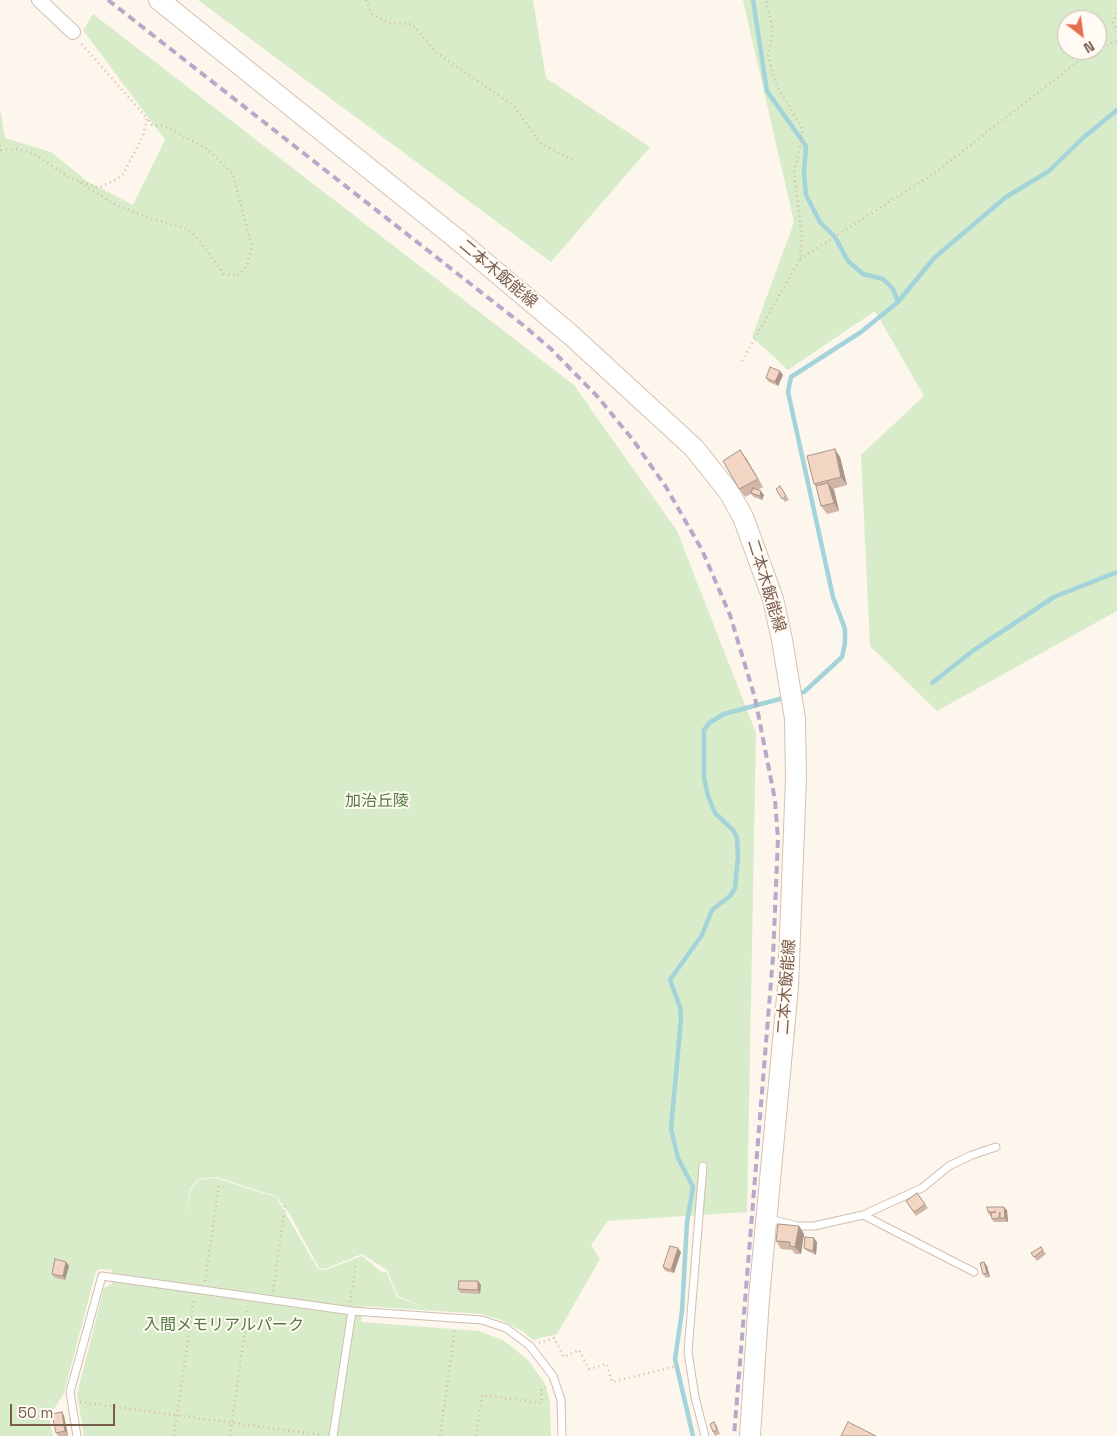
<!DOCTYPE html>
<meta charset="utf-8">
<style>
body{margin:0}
#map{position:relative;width:1117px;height:1436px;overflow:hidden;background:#fdf6ec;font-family:"Space Grotesk",sans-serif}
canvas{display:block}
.north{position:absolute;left:1057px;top:10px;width:50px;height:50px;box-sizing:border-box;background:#fffaf3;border:1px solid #cabbb1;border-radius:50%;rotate:150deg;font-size:14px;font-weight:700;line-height:20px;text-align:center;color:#7a5c4d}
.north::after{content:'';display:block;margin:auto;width:18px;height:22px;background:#e76f51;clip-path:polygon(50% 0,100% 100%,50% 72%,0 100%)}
.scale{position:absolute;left:10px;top:1404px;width:105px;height:22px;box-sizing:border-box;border:2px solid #7a5c4d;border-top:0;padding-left:6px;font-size:15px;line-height:18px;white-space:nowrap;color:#7a5c4d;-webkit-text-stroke:4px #fffaf3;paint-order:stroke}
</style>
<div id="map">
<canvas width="1117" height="1436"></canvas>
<div class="north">N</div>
<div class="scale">50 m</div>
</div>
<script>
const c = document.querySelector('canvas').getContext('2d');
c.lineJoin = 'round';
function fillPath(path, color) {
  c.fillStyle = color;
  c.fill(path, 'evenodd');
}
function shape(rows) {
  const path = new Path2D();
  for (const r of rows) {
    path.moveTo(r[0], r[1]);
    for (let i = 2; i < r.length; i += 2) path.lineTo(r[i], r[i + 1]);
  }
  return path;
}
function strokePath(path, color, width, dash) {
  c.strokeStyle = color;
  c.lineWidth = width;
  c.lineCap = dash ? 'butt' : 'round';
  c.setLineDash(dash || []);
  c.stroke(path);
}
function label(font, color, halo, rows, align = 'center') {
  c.font = font + ' "Space Grotesk","Noto Sans JP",sans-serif';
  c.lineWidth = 4;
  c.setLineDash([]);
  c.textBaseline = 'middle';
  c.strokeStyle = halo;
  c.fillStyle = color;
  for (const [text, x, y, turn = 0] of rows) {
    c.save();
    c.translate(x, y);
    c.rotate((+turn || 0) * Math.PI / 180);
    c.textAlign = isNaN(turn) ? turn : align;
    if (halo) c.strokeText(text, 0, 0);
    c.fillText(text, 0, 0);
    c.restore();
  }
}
fillPath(shape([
 [198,0,533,0,546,78,650,147,551,262],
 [743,0,1117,0,1117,611,937,711,870,646,861,455,924,396,875,311,788,370,752,337,794,222],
 [1067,20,1097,20,1097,50,1067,50],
 [93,14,574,385,677,531,756,733,747,1212,608,1221,591,1245,600,1259,557,1334,533,1340,522,1331,501,1320,482,1314,363,1306,361,1322,479,1331,503,1340,528,1360,545,1384,550,1402,551,1436,84,1436,77,1394,104,1288,112,1284,112,1270,100,1269,96,1271,64,1393,49,1417,53,1436,0,1436,0,108,5,138,51,152,88,182,133,205,165,140,83,30],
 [216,1177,276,1196,289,1213,319,1268,324,1269,362,1254,387,1270,398,1296,424,1307,397,1297,386,1271,383,1273,362,1256,325,1270,318,1269,276,1197,215,1178,198,1180,191,1190,185,1219,190,1189,198,1179]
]), '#d8ecc9');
strokePath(shape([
 [753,0,767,91,806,146,804,174,806,195,820,222,835,237,848,261,863,274,883,279,893,289,898,302,861,332,791,377,788,392,833,597,845,629,845,643,842,657,804,692,797,694],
 [898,302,934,258,1006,197,1049,171,1084,137,1117,110],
 [932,683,974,650,1054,597,1117,572],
 [693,1436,675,1359,682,1311,687,1222,693,1187,678,1158,671,1129,681,1019,680,1007,670,980,702,935,712,910,730,896,735,888,738,857,737,837,733,830,715,813,708,796,704,777,704,730,709,723,724,714,787,697]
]), '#a5d3da', 4.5);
const service = shape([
 [703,1166,688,1352,695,1397,705,1436],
 [863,1215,974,1272],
 [769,1219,798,1226,814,1226,863,1215,922,1188,949,1166,972,1155,996,1147],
 [77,1436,70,1392,102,1276,352,1311,482,1320,506,1328,530,1346,553,1376,561,1400,562,1436],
 [333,1436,352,1311]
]);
const minor = shape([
 [39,0,73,32]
]);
const secondary = shape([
 [159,0,458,240,572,336,694,448,729,492,743,517,773,599,782,640,795,719,796,778,788,987,759,1298,750,1436]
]);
strokePath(service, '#d1beb0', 9);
strokePath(minor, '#d1beb0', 16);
strokePath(secondary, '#d6c0b0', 22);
strokePath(shape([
 [366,0,372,14,388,23,412,24,437,53,514,106,540,143,576,162],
 [1117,13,1113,22,1117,32],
 [1097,48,1117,42],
 [0,145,0,153],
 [1,150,17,149,33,153,70,178,99,188,122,176,143,136,147,118,80,42],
 [80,183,116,205,141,215,187,229,196,236,224,274,237,276,247,266,252,247,233,174,207,149,165,126,152,125,147,118],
 [800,259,933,174,1093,50],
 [742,361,800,259,802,238,794,170,802,140,802,128,776,84,768,56,773,30,766,0],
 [205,1281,219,1184],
 [273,1291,285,1205],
 [350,1302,356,1264],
 [539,1343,554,1338,564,1357,579,1350,589,1369,607,1364,612,1382,681,1365],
 [80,1402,323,1435],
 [174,1436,194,1299],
 [230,1436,248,1307],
 [440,1436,455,1328],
 [476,1436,482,1395,542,1403,541,1390,546,1387]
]), '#d9b8a5', 2.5, [1, 4]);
strokePath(service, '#fff', 7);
strokePath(minor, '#fff', 14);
strokePath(secondary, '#fff', 20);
strokePath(shape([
 [108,0,523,325,550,348,597,396,633,440,666,487,702,550,730,615,755,698,775,800,778,839,773,957,734,1436]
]), '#b9a8c9', 4, [8, 5]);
fillPath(shape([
 [783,375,778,386,769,382,766,378],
 [840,457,847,485,833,489,834,490,839,511,827,514,821,506,817,488,814,484],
 [746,458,763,487,758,490,764,495,762,500,754,497,751,494,745,497,739,489],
 [780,486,789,500,785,502,776,489],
 [917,1193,928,1208,916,1216,906,1201],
 [1007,1210,1008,1222,1003,1222,1002,1221,1002,1222,994,1222,992,1219,992,1216,990,1216,988,1212],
 [799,1226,804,1234,801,1254,795,1254,792,1250,781,1249,776,1241],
 [817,1242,816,1255,807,1251,804,1248],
 [1041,1247,1046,1254,1037,1261,1031,1253],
 [681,1252,674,1273,665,1271,663,1267],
 [66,1262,69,1266,65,1280,55,1278,52,1274],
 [984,1262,987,1266,990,1277,986,1278,983,1274],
 [478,1281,481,1285,480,1294,461,1293,458,1289],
 [62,1412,64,1416,68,1436,58,1436,56,1433],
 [714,1422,717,1426,720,1434,715,1436,713,1432]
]), '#d1b7a8');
fillPath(shape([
 [780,371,783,375,778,386,775,382],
 [835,449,840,457,847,485,841,477],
 [740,450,746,458,763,487,758,479],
 [828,483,834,490,839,511,834,503],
 [761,491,764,495,762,500,760,496],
 [1004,1207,1007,1210,1008,1222,1005,1218],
 [799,1226,804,1234,801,1254,795,1247],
 [814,1238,817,1242,816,1255,813,1251],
 [678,1248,681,1252,674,1273,671,1270],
 [66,1262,69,1266,65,1280,63,1276],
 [984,1262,987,1266,990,1277,987,1273],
 [478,1281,481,1285,480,1294,478,1290],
 [62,1412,64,1416,68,1435,65,1431]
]), '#aa9588');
const building = shape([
 [770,367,780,371,775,382,766,378,770,367],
 [835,449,841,477,814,484,807,456,835,449],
 [740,450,758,479,739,489,723,461,740,450],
 [828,483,834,503,821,506,816,486,828,483],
 [780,486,786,496,782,499,776,489,780,486],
 [753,488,761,491,760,496,751,493,753,488],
 [917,1193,925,1204,914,1212,906,1201,917,1193],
 [987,1207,1004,1207,1005,1218,1000,1218,1000,1212,999,1218,992,1219,991,1213,996,1212,988,1212,987,1207],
 [778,1224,799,1226,795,1247,790,1246,790,1242,776,1241,778,1224],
 [805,1237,814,1238,813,1251,804,1248,805,1237],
 [670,1246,678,1248,671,1270,663,1267,670,1246],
 [1041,1247,1043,1250,1034,1257,1031,1253,1041,1247],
 [55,1259,66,1262,63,1276,52,1274,55,1259],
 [984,1262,987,1273,983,1274,980,1263,984,1262],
 [459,1281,478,1281,478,1290,458,1289,459,1281],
 [62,1412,65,1431,56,1433,52,1414,62,1412],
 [714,1422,717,1430,713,1432,710,1424,714,1422],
 [848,1422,876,1436,841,1436,848,1422]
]);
fillPath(building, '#f3d5c3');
strokePath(building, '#aa9588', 1);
label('16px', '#7a5c4d', '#fffaf3', [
 ["二本木飯能線",498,274,40],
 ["二本木飯能線",766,586,73],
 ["二本木飯能線",787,987,-86]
]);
label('16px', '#537a41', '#fffaf3', [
 ["加治丘陵",377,802],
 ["入間メモリアルパーク",224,1326]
]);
</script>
